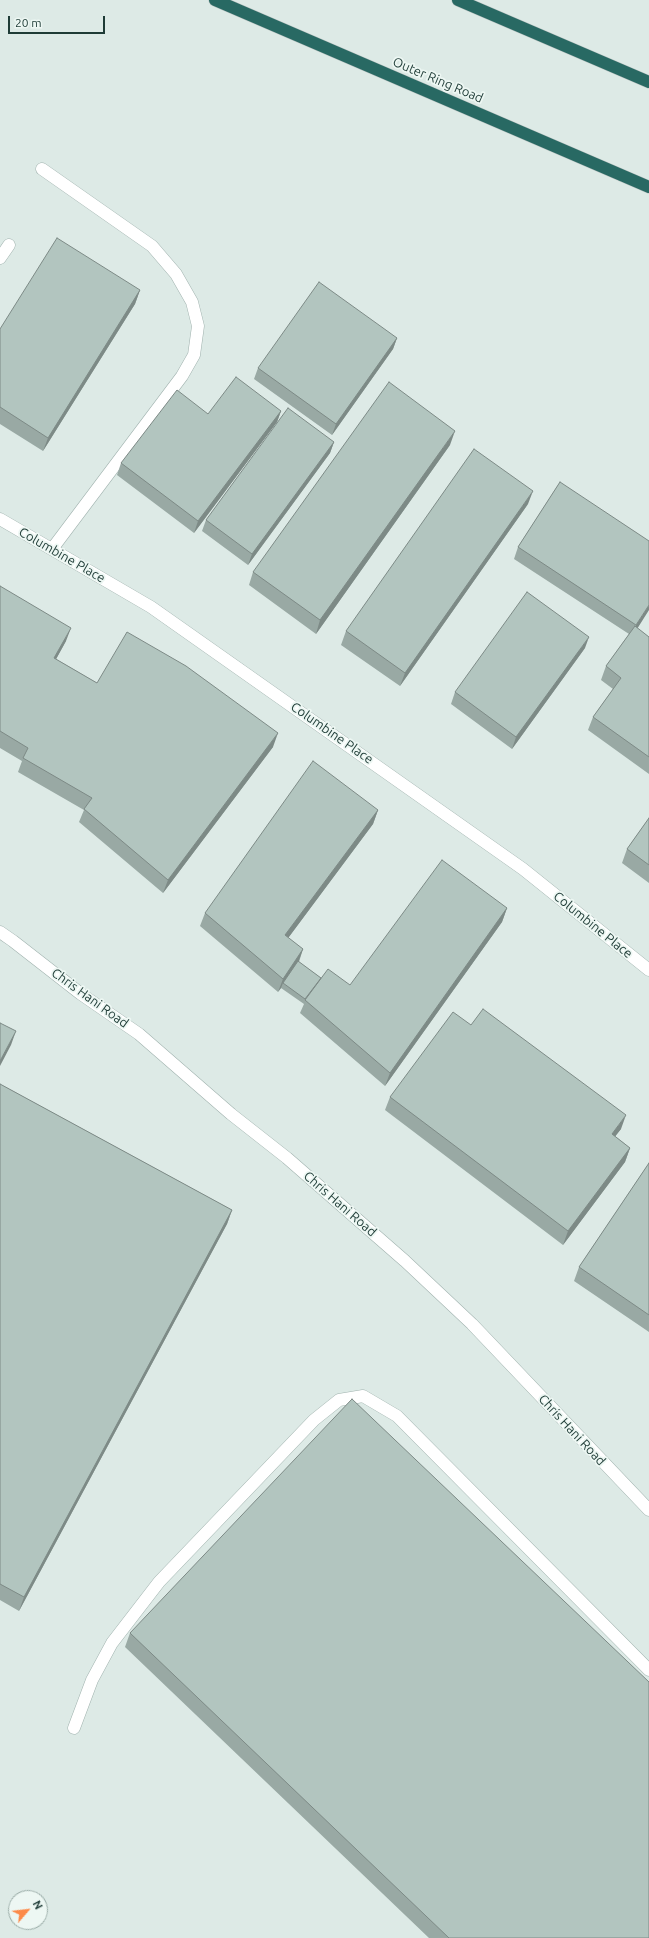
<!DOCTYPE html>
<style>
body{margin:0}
#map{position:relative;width:649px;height:1938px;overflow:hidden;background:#ddeae6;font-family:Ubuntu,sans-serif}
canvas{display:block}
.north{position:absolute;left:8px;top:1890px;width:40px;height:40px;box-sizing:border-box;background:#edf7f3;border:1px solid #9aaca7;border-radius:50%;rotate:62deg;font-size:11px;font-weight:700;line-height:16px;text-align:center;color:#1e3b36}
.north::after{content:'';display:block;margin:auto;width:14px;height:18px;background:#fc8a49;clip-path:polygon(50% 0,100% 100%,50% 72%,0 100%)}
.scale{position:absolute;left:8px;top:16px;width:97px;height:18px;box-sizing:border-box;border:2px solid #1e3b36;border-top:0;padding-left:5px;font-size:12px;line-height:14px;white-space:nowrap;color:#1e3b36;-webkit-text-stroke:3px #edf7f3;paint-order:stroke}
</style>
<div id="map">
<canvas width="649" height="1938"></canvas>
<div class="north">N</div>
<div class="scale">20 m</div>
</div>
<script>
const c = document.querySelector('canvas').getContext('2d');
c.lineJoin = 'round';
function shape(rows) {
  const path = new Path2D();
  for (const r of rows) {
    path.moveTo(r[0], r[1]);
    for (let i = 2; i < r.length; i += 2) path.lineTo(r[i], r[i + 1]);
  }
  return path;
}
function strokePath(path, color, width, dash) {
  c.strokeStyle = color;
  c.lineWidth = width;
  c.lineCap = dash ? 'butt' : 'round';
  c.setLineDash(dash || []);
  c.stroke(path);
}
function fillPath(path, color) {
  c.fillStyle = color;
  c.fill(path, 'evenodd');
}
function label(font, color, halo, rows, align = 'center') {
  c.font = font + ' Ubuntu,sans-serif';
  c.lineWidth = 3.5;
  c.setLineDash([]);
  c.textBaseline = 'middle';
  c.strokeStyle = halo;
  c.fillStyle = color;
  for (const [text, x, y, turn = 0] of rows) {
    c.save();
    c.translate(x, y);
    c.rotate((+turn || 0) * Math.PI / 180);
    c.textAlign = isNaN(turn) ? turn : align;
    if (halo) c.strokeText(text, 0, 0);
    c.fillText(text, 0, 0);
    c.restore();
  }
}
const service = shape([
 [42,169,152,246,176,274,192,302,198,326,194,355,182,376,52,549],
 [0,258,9,245],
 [0,519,151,607,523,869,649,970],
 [74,1728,92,1680,112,1643,159,1582,314,1420,339,1400,363,1396,397,1416,649,1670]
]);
const tertiary = shape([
 [0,932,13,941,81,994,139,1034,231,1114,287,1158,405,1261,472,1324,649,1510]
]);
const motorway = shape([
 [215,0,649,187],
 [458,0,649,82]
]);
strokePath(service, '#a0b2ae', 13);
strokePath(tertiary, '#a0b2ae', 13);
strokePath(motorway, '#bcc4c3', 13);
strokePath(service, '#fff', 12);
strokePath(tertiary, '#fff', 12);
strokePath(motorway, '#286963', 12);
fillPath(shape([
 [140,290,135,304,43,451,0,424,0,329],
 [397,338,393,349,332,435,254,379,258,368],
 [281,411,277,422,194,533,117,475,121,463,208,414],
 [334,442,330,453,248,565,202,531,206,520],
 [450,445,316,634,249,585,253,572],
 [560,482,637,628,649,637,649,774,588,730,593,717,613,689,601,680,606,666,629,634,514,559,518,547],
 [528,504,400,686,341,645,346,631],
 [0,586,66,641,56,659,97,683,273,747,163,893,79,822,84,810,18,772,22,761,0,748],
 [585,648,512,749,451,704,455,692],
 [378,810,373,824,288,938,303,949,299,962,321,978,350,985,507,908,502,922,385,1086,300,1013,304,1004,281,988,278,992,200,926,205,913],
 [649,818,649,883,622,863,627,849],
 [471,1025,621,1129,615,1136,630,1148,625,1162,563,1245,385,1110,390,1097],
 [0,1084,232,1210,227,1224,19,1611,0,1600],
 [649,1163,649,1332,574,1281,579,1267],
 [130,1633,649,1938,429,1938,125,1647]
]), '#99a9a4');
fillPath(shape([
 [140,290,135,304,43,451,48,438],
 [397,338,393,349,332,435,336,424],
 [281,411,277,422,194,533,198,521],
 [455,431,450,445,316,634,320,620],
 [334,442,330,453,248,565,252,554],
 [533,491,528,504,400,686,405,673],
 [649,605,649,610,632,637,636,625],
 [71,628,66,641,49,672,54,658],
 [589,637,585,648,512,749,516,737],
 [278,733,273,747,163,893,168,880],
 [378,810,373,824,280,949,285,935],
 [507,908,502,922,385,1086,390,1073],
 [303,949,298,963,283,983,281,988,278,992,283,979],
 [16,1031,11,1045,0,1066,0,1061],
 [626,1115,621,1129,607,1147,612,1134],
 [630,1148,625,1162,563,1245,568,1231],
 [232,1210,227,1224,19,1611,24,1597]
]), '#7d8a86');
const building = shape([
 [57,238,140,290,48,438,0,407,0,329,57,238],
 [319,282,397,338,336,424,258,368,319,282],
 [236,377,281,411,198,521,121,463,177,390,208,414,236,377],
 [389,382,455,431,320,620,253,572,389,382],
 [288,408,334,442,252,554,206,520,288,408],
 [474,449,533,491,405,673,346,631,474,449],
 [560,482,649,541,649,605,636,625,518,547,560,482],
 [0,586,71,628,54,658,97,683,127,632,186,666,278,733,168,880,84,809,92,798,23,758,28,748,0,731,0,586],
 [527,592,589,637,516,737,455,692,527,592],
 [635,626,649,637,649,757,593,717,621,678,606,666,635,626],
 [313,761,378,810,285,935,303,949,283,979,205,913,313,761],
 [649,818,649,865,627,849,649,818],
 [442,860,507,908,390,1073,305,1000,328,969,350,985,442,860],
 [298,961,321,978,305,999,283,983,298,961],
 [483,1009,626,1115,612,1134,630,1148,568,1231,390,1097,453,1012,471,1025,483,1009],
 [0,1023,16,1031,0,1061,0,1023],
 [0,1084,232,1210,24,1597,0,1584,0,1084],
 [649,1163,649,1315,579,1267,649,1163],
 [352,1399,649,1682,649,1938,449,1938,130,1633,352,1399]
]);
fillPath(building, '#b2c5bf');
strokePath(building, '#7d8a86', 1);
label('13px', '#1e3b36', '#edf7f3', [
 ["Outer Ring Road",438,80,23],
 ["Columbine Place",62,555,30],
 ["Columbine Place",332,733,35],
 ["Columbine Place",593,925,39],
 ["Chris Hani Road",90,998,36],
 ["Chris Hani Road",340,1204,41],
 ["Chris Hani Road",572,1430,47]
]);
</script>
